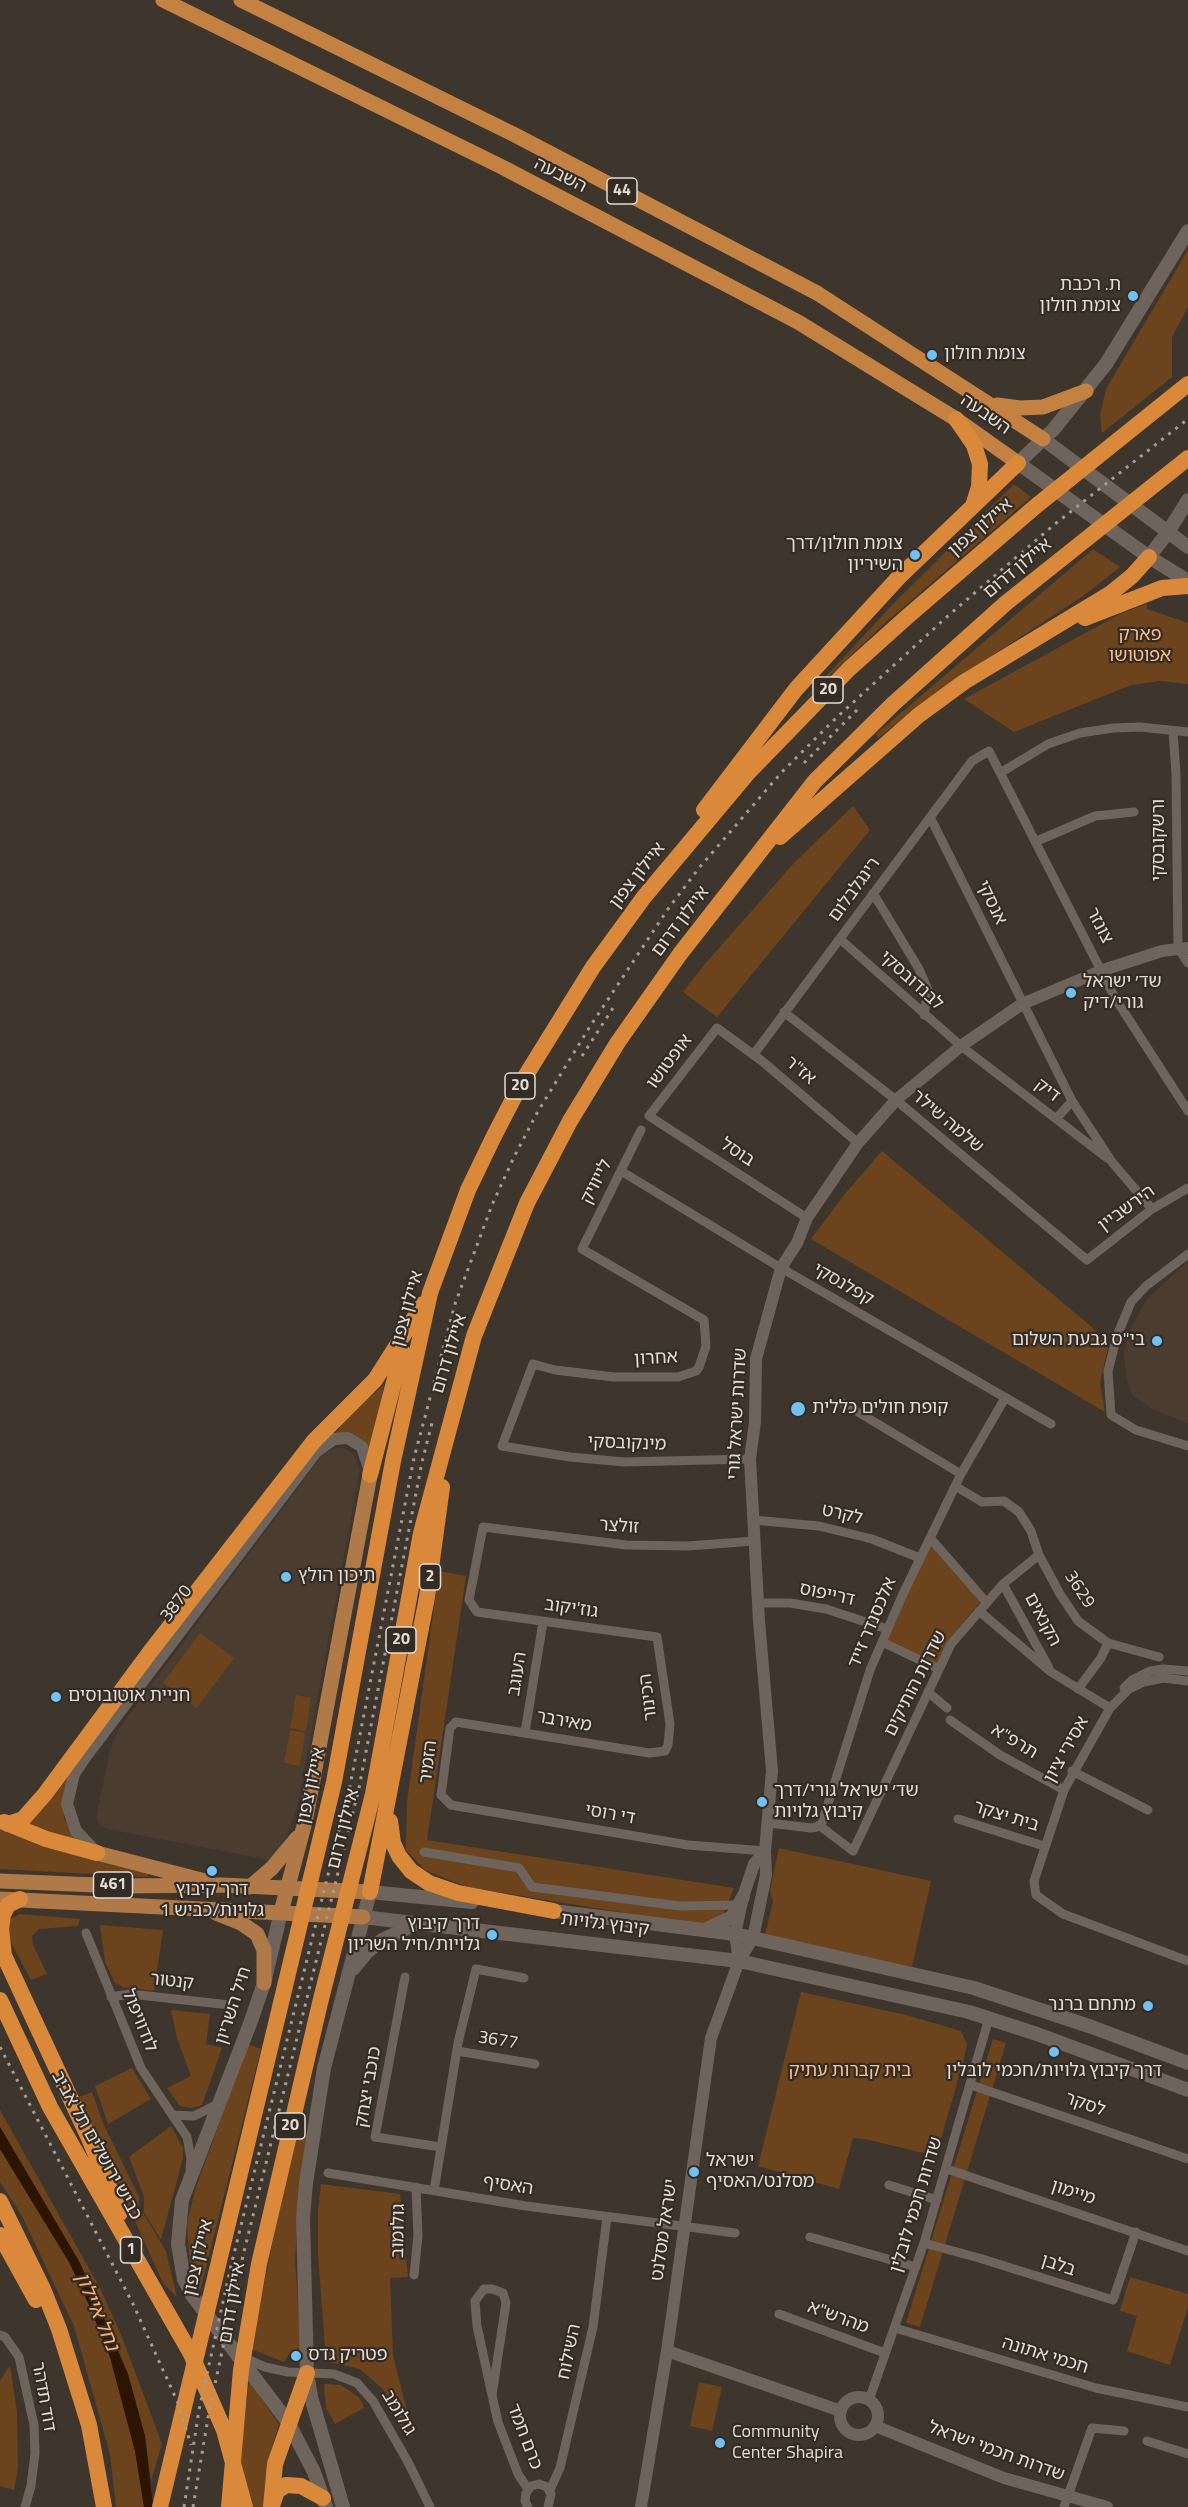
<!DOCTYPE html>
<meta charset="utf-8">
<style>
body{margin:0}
canvas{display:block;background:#3e352d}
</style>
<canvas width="1188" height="2507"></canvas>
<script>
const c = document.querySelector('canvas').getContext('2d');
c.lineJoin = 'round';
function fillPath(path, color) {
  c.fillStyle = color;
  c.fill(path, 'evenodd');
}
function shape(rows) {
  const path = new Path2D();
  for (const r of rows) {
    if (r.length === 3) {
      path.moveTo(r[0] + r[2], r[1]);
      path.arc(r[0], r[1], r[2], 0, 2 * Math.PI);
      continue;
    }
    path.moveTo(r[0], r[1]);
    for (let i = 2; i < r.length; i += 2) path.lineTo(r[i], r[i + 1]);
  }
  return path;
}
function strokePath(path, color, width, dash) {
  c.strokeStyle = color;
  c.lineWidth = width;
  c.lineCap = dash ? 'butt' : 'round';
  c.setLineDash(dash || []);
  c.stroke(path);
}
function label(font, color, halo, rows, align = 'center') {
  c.font = font + ' "Titillium Web","Noto Sans Hebrew",sans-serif';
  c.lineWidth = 4.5;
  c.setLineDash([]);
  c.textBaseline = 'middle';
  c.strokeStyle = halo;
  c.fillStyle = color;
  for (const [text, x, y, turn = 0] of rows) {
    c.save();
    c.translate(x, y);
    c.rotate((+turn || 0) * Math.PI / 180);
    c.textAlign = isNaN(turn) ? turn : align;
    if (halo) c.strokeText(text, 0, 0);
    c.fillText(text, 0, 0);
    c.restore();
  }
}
fillPath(shape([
 [1188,1262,1188,1423,1153,1409,1133,1396,1126,1375,1124,1352,1130,1330,1147,1299],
 [342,1447,353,1454,360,1470,297,1808,285,1841,270,1860,108,1829,100,1825,96,1818,110,1750,121,1726,320,1458,327,1451]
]), '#4b3c30');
fillPath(shape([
 [1188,250,1188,307,1172,337,1172,377,1102,433,1100,415,1106,389],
 [1014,484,1031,497,884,624,801,703,894,603],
 [1093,549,1120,567,1086,594,959,677,878,738,876,734],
 [1147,604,1147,609,1188,623,1188,684,1161,681,1131,685,1014,732,964,699,1122,613],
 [853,806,870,830,717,1017,683,992,704,965,794,863],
 [882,1151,1093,1328,1108,1348,1100,1383,1105,1412,811,1239,844,1195],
 [384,1385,371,1454,335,1434,352,1411],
 [930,1544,980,1602,948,1641,938,1664,885,1641],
 [439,1571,466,1576,427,1840,734,1888,723,1915,705,1926,467,1887,425,1870,406,1850,407,1802],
 [200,1633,234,1658,197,1708,163,1683],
 [296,1695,311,1698,306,1731,290,1728],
 [290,1730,305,1733,300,1766,284,1763],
 [74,1762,63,1806,64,1819,82,1845,20,1827],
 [0,1828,151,1871,147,1877,0,1869],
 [779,1848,931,1881,912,1967,765,1934,773,1902,770,1890],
 [20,1914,80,1919,78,1926,39,1929,32,1936,33,1945,47,1974,31,1980,6,1933,8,1920],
 [100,1925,163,1930,154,1991,123,1987,115,1983,105,1962],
 [801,1992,906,2015,961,2031,967,2044,964,2059,936,2156,865,2139,853,2138,839,2189,758,2166],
 [171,2010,210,2014,206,2044,222,2048,202,2105,191,2108,180,2106,167,2088,191,2076,177,2038],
 [993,2039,1006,2043,920,2327,906,2323],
 [248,2044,261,2049,200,2291,190,2266,187,2224,195,2190],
 [132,2068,151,2099,108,2124,95,2086],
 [92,2092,103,2123,139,2197,139,2206,166,2251,177,2297,163,2283,79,2097],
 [0,2110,100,2288,122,2337,162,2444,151,2481,145,2436,128,2374,80,2263,0,2127],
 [171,2126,183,2148,183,2158,161,2240,144,2212,144,2197,129,2157],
 [295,2131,308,2136,300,2181,295,2260,301,2348,291,2351,284,2362,251,2349],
 [0,2149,69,2262,89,2305,110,2357,135,2451,144,2507,116,2507,110,2454,74,2326,21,2214,0,2182],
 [321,2184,400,2194,408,2277,390,2278,393,2355,413,2435,406,2438,385,2391,360,2369,326,2361,318,2256,318,2211],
 [1130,2277,1188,2294,1188,2307,1170,2365,1127,2351,1137,2316,1120,2311],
 [10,2365,17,2412,18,2468,14,2490,0,2486,0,2381],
 [249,2381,279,2424,271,2452,265,2507,251,2507,240,2457],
 [699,2382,722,2387,712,2431,690,2426],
 [324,2384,341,2385,360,2398,364,2408,335,2424,326,2408]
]), '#6b431c');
fillPath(shape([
 [0,2127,80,2263,128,2374,145,2436,153,2507,144,2507,135,2451,110,2357,89,2305,69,2262,0,2149]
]), '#2c1400');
strokePath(shape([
 [1173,731,1176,774,1178,948,1188,963],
 [1000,773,1048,744,1080,733,1113,728,1140,727,1188,732],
 [930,817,1072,1101,1112,1162,1152,1209],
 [1037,841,1095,816,1134,812],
 [873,893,919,969,928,990,924,1015],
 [840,939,961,1046,1107,1158],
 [784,1012,896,1100,1087,1260,1152,1209,1188,1188],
 [754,1054,972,761,989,751,1115,998,1188,1111],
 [1056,1119,1072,1101],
 [641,1130,582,1249,704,1320,706,1346,699,1367,696,1371,678,1377,614,1377,555,1370,533,1364,502,1446,570,1457,624,1462,750,1459],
 [621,1171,776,1265,1051,1424],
 [807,1218,649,1116,717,1028,762,1061,858,1143],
 [1188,1254,1146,1286,1131,1302,1117,1336,1108,1371,1111,1415,1136,1430,1188,1446],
 [843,1403,961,1474],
 [955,1486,982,1502,1004,1501,1019,1512,1031,1531,1039,1555,1060,1594,1078,1621,1108,1643,1101,1658,1078,1689],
 [753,1520,819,1526,872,1539,920,1558],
 [931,1539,986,1602],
 [754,1541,688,1546,626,1545,483,1527,469,1600,477,1612,657,1637,670,1724,668,1745,665,1751,649,1753,456,1722,450,1728,441,1795,451,1805,688,1845,765,1851],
 [1003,1584,1049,1668],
 [759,1603,790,1603,826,1609,887,1629],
 [979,1611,1051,1672,1110,1708],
 [882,1642,939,1669],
 [1108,1643,1159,1657],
 [1188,1681,1163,1678,1144,1682,1129,1689,1110,1708,1064,1790,1034,1881,1036,1895,1063,1914,1188,1961],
 [1124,1688,1132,1680,1150,1671,1163,1669,1188,1671],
 [928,1692,947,1708],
 [950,1720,1000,1755,1064,1790],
 [525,1732,543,1622],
 [1072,1771,1148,1810],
 [958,1819,1044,1846],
 [769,1823,811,1828,817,1827,822,1823,870,1670,902,1596,961,1474,1005,1398],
 [820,1826,853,1851,951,1644,1003,1584,1039,1555],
 [424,1852,519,1868,532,1887,680,1906,740,1905],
 [86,1933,141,2068,187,2137,191,2159,190,2169],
 [405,1977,375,2137,441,2147],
 [111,1997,130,1994,230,2005],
 [457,2051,535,2064],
 [971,2085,1188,2159],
 [173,2115,194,2116,218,2104],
 [947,2169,1188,2251],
 [328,2173,526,2206,735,2233],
 [889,2185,937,2200],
 [434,2191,458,2043,476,1969,524,1978],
 [810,2237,916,2267],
 [924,2243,979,2258,1113,2300,1136,2232],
 [414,2275,418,2235,416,2187],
 [484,2289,492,2289,503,2293,506,2303,492,2395,477,2326,475,2301,484,2289],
 [779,2314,885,2353],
 [895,2328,1096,2388,1188,2407],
 [0,2335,5,2337,19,2357,34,2425,35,2453,31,2486,25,2507],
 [242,2357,265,2367,288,2372,334,2374,357,2383,373,2401,408,2462,430,2507],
 [492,2395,498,2422,518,2474,528,2489],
 [869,2400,924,2243,989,2018],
 [1147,2441,1188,2454],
 [550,2490,560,2468,593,2327,607,2217],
 [528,2507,525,2501,526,2493,531,2486,539,2484,547,2487,551,2494,548,2507],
 [1064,2507,1092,2428,1124,2431]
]), '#6e645c', 9);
strokePath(shape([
 [94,1850,76,1831,67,1804,74,1774,84,1759,316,1452,334,1439,348,1438,362,1447,370,1471],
 [739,1961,735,1934,743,1897,754,1864,765,1851],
 [667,2351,841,2411],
 [859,2416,19],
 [875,2426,1004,2478,1107,2507],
 [641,2507,667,2351,711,2038,739,1961,753,1938,766,1875,765,1851,772,1771,759,1621,750,1459,755,1422,756,1359,781,1268,797,1243,807,1218,858,1143,896,1100,961,1046,1022,1004,1103,970,1162,951,1188,948]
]), '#6e645c', 12);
strokePath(shape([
 [1188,231,1106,364,1053,430,1018,463,1149,557,1188,581],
 [1043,439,1188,547],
 [1149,557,1168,532,1188,500],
 [545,1910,735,1934,974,1988,1089,2026,1188,2063],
 [281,1912,264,1983,251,2021,182,2200,178,2244,184,2279,192,2295,288,2422,314,2472,326,2507],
 [363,1917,739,1961,969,2012,1037,2034,1188,2090],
 [707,1929,732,1917,743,1897],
 [353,1969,367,1952,382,1940,414,1925],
 [343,2507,311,2397,307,2373,303,2218,306,2183,324,2068,370,1892,472,1902]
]), '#6e645c', 14);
strokePath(shape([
 [97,1853,205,1881],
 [0,1881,120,1886,222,1885,370,1892],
 [250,1887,272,1868,297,1838],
 [0,1899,363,1917],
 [281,1912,305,1822,370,1475],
 [216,1913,241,1923,257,1934,264,1950,264,1983]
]), '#af7a48', 15);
strokePath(shape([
 [163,0,502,167,798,322,956,419,1018,463],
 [241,0,515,135,817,293,1043,439],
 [997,405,1020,408,1043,407,1086,391]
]), '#c48242', 15);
strokePath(shape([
 [956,419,974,445,980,464,979,487,973,506],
 [1085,618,1162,588,1188,586],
 [704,810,796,689,899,577,1018,463],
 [780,837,919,715,964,682,1111,593,1132,576,1149,557],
 [370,1475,402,1351],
 [390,1821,393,1843,399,1856,411,1871,429,1883,458,1893,554,1911],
 [4,1822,46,1839,97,1853],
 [8,1824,23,1819,45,1794,150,1652,314,1441,375,1380,423,1304],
 [370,1892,427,1597,442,1487],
 [0,1947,88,2136,120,2213],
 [4,1956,1,1929,3,1915,8,1905,20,1899],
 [0,2000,50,2107,191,2354,224,2430,245,2507],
 [0,2201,43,2289,59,2329,89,2425,104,2507],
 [0,2235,36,2300],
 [273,2503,277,2491,286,2485,301,2486,323,2498],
 [160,2507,334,1782,393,1461,430,1293,468,1190,494,1136,523,1080,593,967,644,897,747,774,849,669,908,616,1036,506,1188,384],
 [229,2507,241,2370,259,2264,320,2003,373,1794,421,1533,474,1336,527,1203,570,1121,618,1042,680,954,815,781,893,704,1006,603,1188,458],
 [271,2507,275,2464,307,2373]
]), '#da893b', 16);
strokePath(shape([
 [804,763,857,710],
 [582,1056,613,1008],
 [0,2047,133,2304,178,2403,191,2445],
 [184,2507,199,2410,231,2266,350,1786,414,1458,455,1304,492,1205,514,1157,537,1113,589,1028,668,909,699,868,781,773,836,718,949,615,1055,524,1188,419],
 [193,2507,209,2412,240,2268,359,1788,422,1462,432,1423]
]), '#a49d96', 3, [3, 6]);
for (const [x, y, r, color] of [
 [1133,296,6,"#72c1f5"],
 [932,355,6,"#72c1f5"],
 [915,555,6,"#72c1f5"],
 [1071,993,6,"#72c1f5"],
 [1157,1341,6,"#72c1f5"],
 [798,1409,8,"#72c1f5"],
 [286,1577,6,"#72c1f5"],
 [56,1697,6,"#72c1f5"],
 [762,1802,6,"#72c1f5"],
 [212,1871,6,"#72c1f5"],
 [492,1935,6,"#72c1f5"],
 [1148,2006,6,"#72c1f5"],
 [1054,2052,6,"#72c1f5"],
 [694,2172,6,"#72c1f5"],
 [296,2356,6,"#72c1f5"],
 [720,2443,6,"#72c1f5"]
]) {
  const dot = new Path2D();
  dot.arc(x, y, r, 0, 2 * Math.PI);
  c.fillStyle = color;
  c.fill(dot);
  strokePath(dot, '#342b23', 2);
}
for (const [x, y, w] of [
 [622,191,30],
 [828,690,30],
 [520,1086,30],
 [430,1577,21],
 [401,1640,30],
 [113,1885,39],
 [290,2126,30],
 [131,2250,21]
]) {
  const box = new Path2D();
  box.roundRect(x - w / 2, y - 13, w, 26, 4.5);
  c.fillStyle = '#342b23';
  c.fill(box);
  strokePath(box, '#e3ddd8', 1.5);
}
label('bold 16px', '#e3ddd8', null, [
 ["44",622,191],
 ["20",828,690],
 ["20",520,1086],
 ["2",430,1577],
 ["20",401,1640],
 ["461",113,1885],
 ["20",290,2126],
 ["1",131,2250]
]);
label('18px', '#e3ddd8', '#342b23', [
 ["השבעה",560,176,27],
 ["השבעה",985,415,35],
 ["איילון צפון",981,528,-41],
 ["איילון דרום",1018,569,-40],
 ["ורשקובסקי",1160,840,-90],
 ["איילון צפון",638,876,-52],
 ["רינגלבלום",855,890,-54],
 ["אנסקי",991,903,64],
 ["איילון דרום",681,922,-53],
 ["צונזר",1099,926,63],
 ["לבנדובסקי",911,981,42],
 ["אופטושו",670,1062,-53],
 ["אז\"ר",800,1071,40],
 ["דיק",1047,1091,37],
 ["שלמה שילר",947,1122,40],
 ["בוסל",737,1153,33],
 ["לייוויק",597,1182,-63],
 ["הירשביין",1127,1209,-36],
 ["קפלנסקי",843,1285,30],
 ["איילון צפון",408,1309,-75],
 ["איילון דרום",450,1354,-73],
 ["אחרון",656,1359,-3],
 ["שדרות ישראל גורי",738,1414,-87],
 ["מינקובסקי",627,1444,2],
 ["לקרט",842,1515,13],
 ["זולצר",619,1527,4],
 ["3629",1079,1590,57],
 ["דרייפוס",827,1595,12],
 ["3870",177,1604,-53],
 ["גוז'יקוב",571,1609,8],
 ["הקנאים",1042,1620,62],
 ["אלכסנדר זייד",873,1623,-67],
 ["העוגב",518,1674,-81],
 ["שדרות הותיקים",916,1684,-63],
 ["הכינור",649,1697,-97],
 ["מאירבר",564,1722,10],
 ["תרפ\"א",1014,1742,31],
 ["אסירי ציון",1067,1750,-61],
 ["הזמיר",429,1762,-83],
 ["איילון צפון",312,1786,-78],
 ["די רוסי",610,1815,10],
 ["בית יצקר",1006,1817,17],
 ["איילון דרום",344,1829,-76],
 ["קיבוץ גלויות",605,1925,7],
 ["קנטור",172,1982,6],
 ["חיל השריון",234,2006,-72],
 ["לודוויפול",139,2021,68],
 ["3677",498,2041,9],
 ["כוכבי יצחק",369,2087,-80],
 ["לסקר",1085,2105,19],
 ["כביש ירושלים תל אביב",96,2146,61],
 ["האסיף",508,2186,9],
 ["מיימון",1073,2193,18],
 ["שדרות חכמי לובלין",917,2205,-73],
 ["ישראל מסלנט",665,2230,-82],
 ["גולומוב",399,2231,-89],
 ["איילון צפון",199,2258,-77],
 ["בלבן",1058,2266,18],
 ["איילון דרום",233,2303,-80],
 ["מהרש\"א",838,2318,20],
 ["השילוח",570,2352,-78],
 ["חכמי אתונה",1045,2356,17],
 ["דוד תדהר",43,2397,80],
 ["גולומב",398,2413,59],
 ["כרם חמד",524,2437,69],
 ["שדרות חכמי ישראל",996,2452,20]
]);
label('18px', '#e3ddd8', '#342b23', [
 ["ת. רכבת",1121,286,"right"],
 ["צומת חולון",1121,307,"right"],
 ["צומת חולון",944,355],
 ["צומת חולון/דרך",903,545,"right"],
 ["השיריון",903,566,"right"],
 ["שד׳ ישראל",1083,983],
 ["גורי/דיק",1083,1004],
 ["בי\"ס גבעת השלום",1145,1341,"right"],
 ["קופת חולים כללית",812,1409],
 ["תיכון הולץ",298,1577],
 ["חניית אוטובוסים",68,1697],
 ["שד׳ ישראל גורי/דרך",774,1792],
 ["קיבוץ גלויות",774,1813],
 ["דרך קיבוץ",212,1891,"center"],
 ["גלויות/כביש 1",212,1912,"center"],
 ["דרך קיבוץ",480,1925,"right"],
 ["גלויות/חיל השריון",480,1946,"right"],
 ["מתחם ברנר",1136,2006,"right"],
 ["דרך קיבוץ גלויות/חכמי לובלין",1054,2072,"center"],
 ["ישראל",706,2162],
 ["מסלנט/האסיף",706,2183],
 ["פטריק גדס",308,2356],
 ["Community",732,2433],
 ["Center Shapira",732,2454]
], 'left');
label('18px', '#f9bf8d', '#342b23', [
 ["פארק",1140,636],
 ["אפוטושו",1140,657],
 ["בית קברות עתיק",850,2072]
]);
label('italic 20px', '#f9b071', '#342b23', [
 ["נחל איילון",96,2312,67]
]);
</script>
